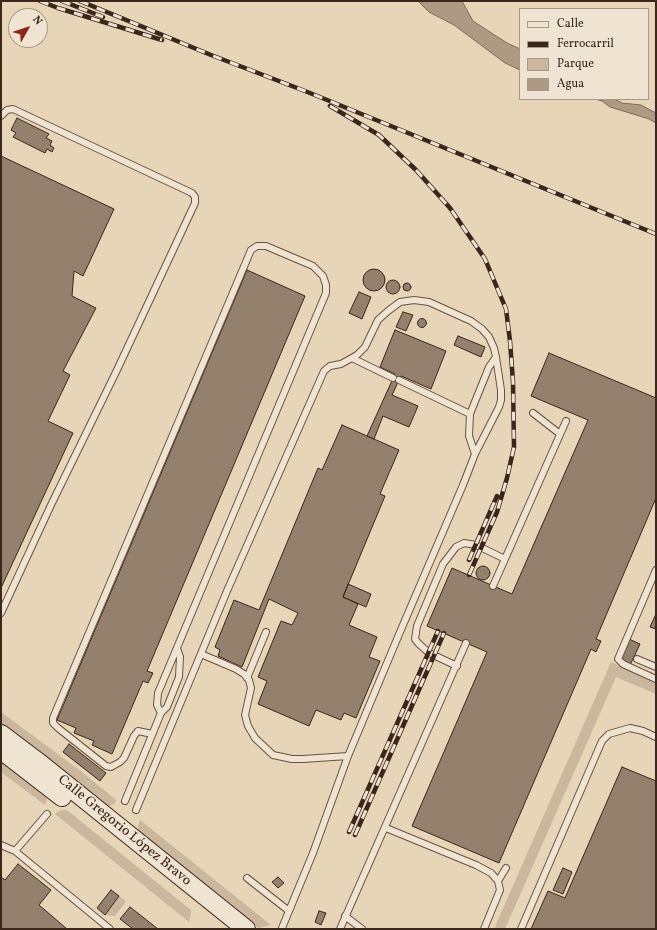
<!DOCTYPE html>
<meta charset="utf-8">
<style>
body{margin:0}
#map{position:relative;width:657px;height:930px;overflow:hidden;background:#e7d5b8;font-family:Vollkorn,serif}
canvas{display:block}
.frame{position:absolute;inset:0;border:2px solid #3b261b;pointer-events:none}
.legend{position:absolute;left:519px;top:8px;width:130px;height:92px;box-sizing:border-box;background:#efe4d1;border:1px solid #a79888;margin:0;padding:5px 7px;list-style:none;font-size:12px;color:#3b261b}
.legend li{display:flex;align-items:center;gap:8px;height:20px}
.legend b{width:20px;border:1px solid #a79888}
.north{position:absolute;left:8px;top:8px;width:40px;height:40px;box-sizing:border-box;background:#efe4d1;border:1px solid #a79888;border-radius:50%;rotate:51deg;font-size:11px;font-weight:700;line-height:16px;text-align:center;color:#3b261b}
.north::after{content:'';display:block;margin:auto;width:14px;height:18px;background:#8f2418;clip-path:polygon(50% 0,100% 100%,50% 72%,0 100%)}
</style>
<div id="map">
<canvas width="657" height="930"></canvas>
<div class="frame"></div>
<ul class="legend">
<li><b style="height:5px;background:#efe4d1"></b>Calle</li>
<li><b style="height:5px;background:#3b261b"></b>Ferrocarril</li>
<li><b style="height:11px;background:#cab79d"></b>Parque</li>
<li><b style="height:11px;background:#ad9a83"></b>Agua</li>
</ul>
<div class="north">N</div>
</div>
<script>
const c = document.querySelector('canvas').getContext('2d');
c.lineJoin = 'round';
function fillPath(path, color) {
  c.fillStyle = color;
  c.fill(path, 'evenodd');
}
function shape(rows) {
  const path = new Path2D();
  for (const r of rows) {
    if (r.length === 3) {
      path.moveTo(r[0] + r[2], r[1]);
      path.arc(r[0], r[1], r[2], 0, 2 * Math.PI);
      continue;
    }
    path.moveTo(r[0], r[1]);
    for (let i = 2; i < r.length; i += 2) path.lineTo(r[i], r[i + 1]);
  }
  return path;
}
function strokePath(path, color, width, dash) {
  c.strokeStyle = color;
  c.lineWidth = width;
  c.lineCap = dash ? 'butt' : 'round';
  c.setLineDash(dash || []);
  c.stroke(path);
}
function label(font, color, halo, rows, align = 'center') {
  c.font = font + ' Vollkorn,serif';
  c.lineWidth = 3.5;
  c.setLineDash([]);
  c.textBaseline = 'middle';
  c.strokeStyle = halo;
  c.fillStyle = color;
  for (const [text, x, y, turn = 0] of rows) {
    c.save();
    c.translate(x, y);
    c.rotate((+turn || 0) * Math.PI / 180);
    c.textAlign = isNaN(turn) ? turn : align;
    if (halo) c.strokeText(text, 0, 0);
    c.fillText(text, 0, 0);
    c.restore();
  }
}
fillPath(shape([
 [611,662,656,682,656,694,616,677,505,929,494,929],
 [1,712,82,772,116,800,115,803,108,807,1,725],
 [1,758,48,794,45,805,1,772],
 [64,810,68,811,191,910,191,915,189,922,55,814,59,811],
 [140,820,271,925,258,928,138,832,138,826],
 [119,896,126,901,115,916,105,915]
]), '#cab79d');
const water = shape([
 [418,1,462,1,473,21,507,43,520,49,520,70,505,63,454,25,429,12,418,1],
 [595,99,615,99,622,103,641,105,656,113,656,123,649,119,610,107,602,101,595,99]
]);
fillPath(water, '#ad9a83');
strokePath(water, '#7f6c59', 1);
const building = shape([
 [17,118,49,134,46,138,52,141,50,145,54,148,52,152,47,149,45,153,13,137,16,133,11,130,17,118],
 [1,156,114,209,83,276,74,271,72,296,96,308,63,371,70,375,48,421,73,433,1,588,1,156],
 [374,280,11],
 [247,270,305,296,147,671,153,673,148,683,143,681,112,754,92,745,94,741,74,733,76,728,57,720,247,270],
 [393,287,7],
 [407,287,4],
 [359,292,371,297,362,319,349,313,359,292],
 [403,312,413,315,406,331,396,327,403,312],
 [422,323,4.5],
 [395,330,446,351,431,389,401,376,392,395,418,406,409,427,383,416,374,439,367,436,395,374,380,367,395,330],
 [458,336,485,347,481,357,454,345,458,336],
 [549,353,656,398,656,498,596,639,601,641,596,652,591,649,499,863,412,826,487,652,427,626,452,568,512,594,588,420,531,396,549,353],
 [342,425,399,450,380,494,385,496,343,597,358,604,349,625,377,637,369,657,380,661,356,718,344,713,341,720,316,710,309,726,258,704,267,681,258,677,281,621,292,625,298,613,269,599,242,667,218,656,220,650,215,647,234,600,259,610,318,468,322,470,342,425],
 [483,573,7],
 [348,584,371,594,366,607,343,597,348,584],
 [656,614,656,629,650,627,656,614],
 [629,639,640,644,630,665,623,662,621,657,629,639],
 [69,744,106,773,100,781,63,752,69,744],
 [622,767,656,781,656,929,531,929,548,891,565,898,622,767],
 [18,864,51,890,39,905,67,929,1,929,1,877,5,880,18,864],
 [563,868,572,872,563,894,553,890,563,868],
 [278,877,284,883,278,888,272,882,278,877],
 [111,890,119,896,105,915,97,908,111,890],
 [130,907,158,929,133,929,120,919,130,907],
 [319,911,326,913,321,925,315,922,319,911]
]);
fillPath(building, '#94816d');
strokePath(building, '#3b261b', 1);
const service = shape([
 [1,116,7,110,13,109,192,193,195,197,195,203,117,370,51,505,1,613],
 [352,358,393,378],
 [399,380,470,414],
 [533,413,560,434],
 [475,454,469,436,470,414,489,367,496,357],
 [656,570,618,659,623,664,656,679],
 [493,586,505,559],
 [201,654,236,669,244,674,249,680,251,688,245,715,248,726,255,738,273,755,292,759,303,759,348,756],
 [637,659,656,667],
 [457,666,429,653,418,643,415,639,417,626,443,564,456,547,464,543,476,545,505,559,566,421],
 [247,678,266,632],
 [161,713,167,707,179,677,180,657,177,648],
 [125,801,161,713,157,705,158,693,326,293,326,285,323,276,313,266,266,246,257,246,251,250,53,718,53,723,58,728,106,766,111,767,120,762,124,758,134,736,138,731,152,734],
 [136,810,227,591,324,371,330,366,341,364,357,355,365,347,378,320,388,311,400,302,414,300,429,302,471,321,482,329,489,337,494,348,496,357,501,390,501,400,499,407,475,454,463,485,400,632,348,756,313,853,282,928],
 [386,828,476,865,491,873,498,881,500,890,484,929],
 [1,845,15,851,47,814],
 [15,851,110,929],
 [247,878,289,911],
 [498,881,506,868],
 [345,916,362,929],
 [340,929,466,643],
 [521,929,602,741,609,734,630,728,643,731,656,737]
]);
const secondary = shape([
 [1,734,42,765,246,929],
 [1,750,62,797]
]);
strokePath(service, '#665242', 8);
strokePath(secondary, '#3b261b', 20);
strokePath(service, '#efe4d1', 6);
strokePath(secondary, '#efe4d1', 18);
const rail = shape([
 [40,1,58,8,162,40],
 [62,1,103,17],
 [80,1,211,55,305,91,656,234],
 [330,106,379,135,416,170,450,208,485,259,506,309,510,341,513,382,514,447,507,478,497,512,469,575],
 [469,560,497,496],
 [349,832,438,631],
 [355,835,444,633]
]);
strokePath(rail, '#3b261b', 4.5);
strokePath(rail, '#efe4d1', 3, [9]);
label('14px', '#3b261b', '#efe4d1', [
 ["Calle Gregorio López Bravo",124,831,39]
]);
</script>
